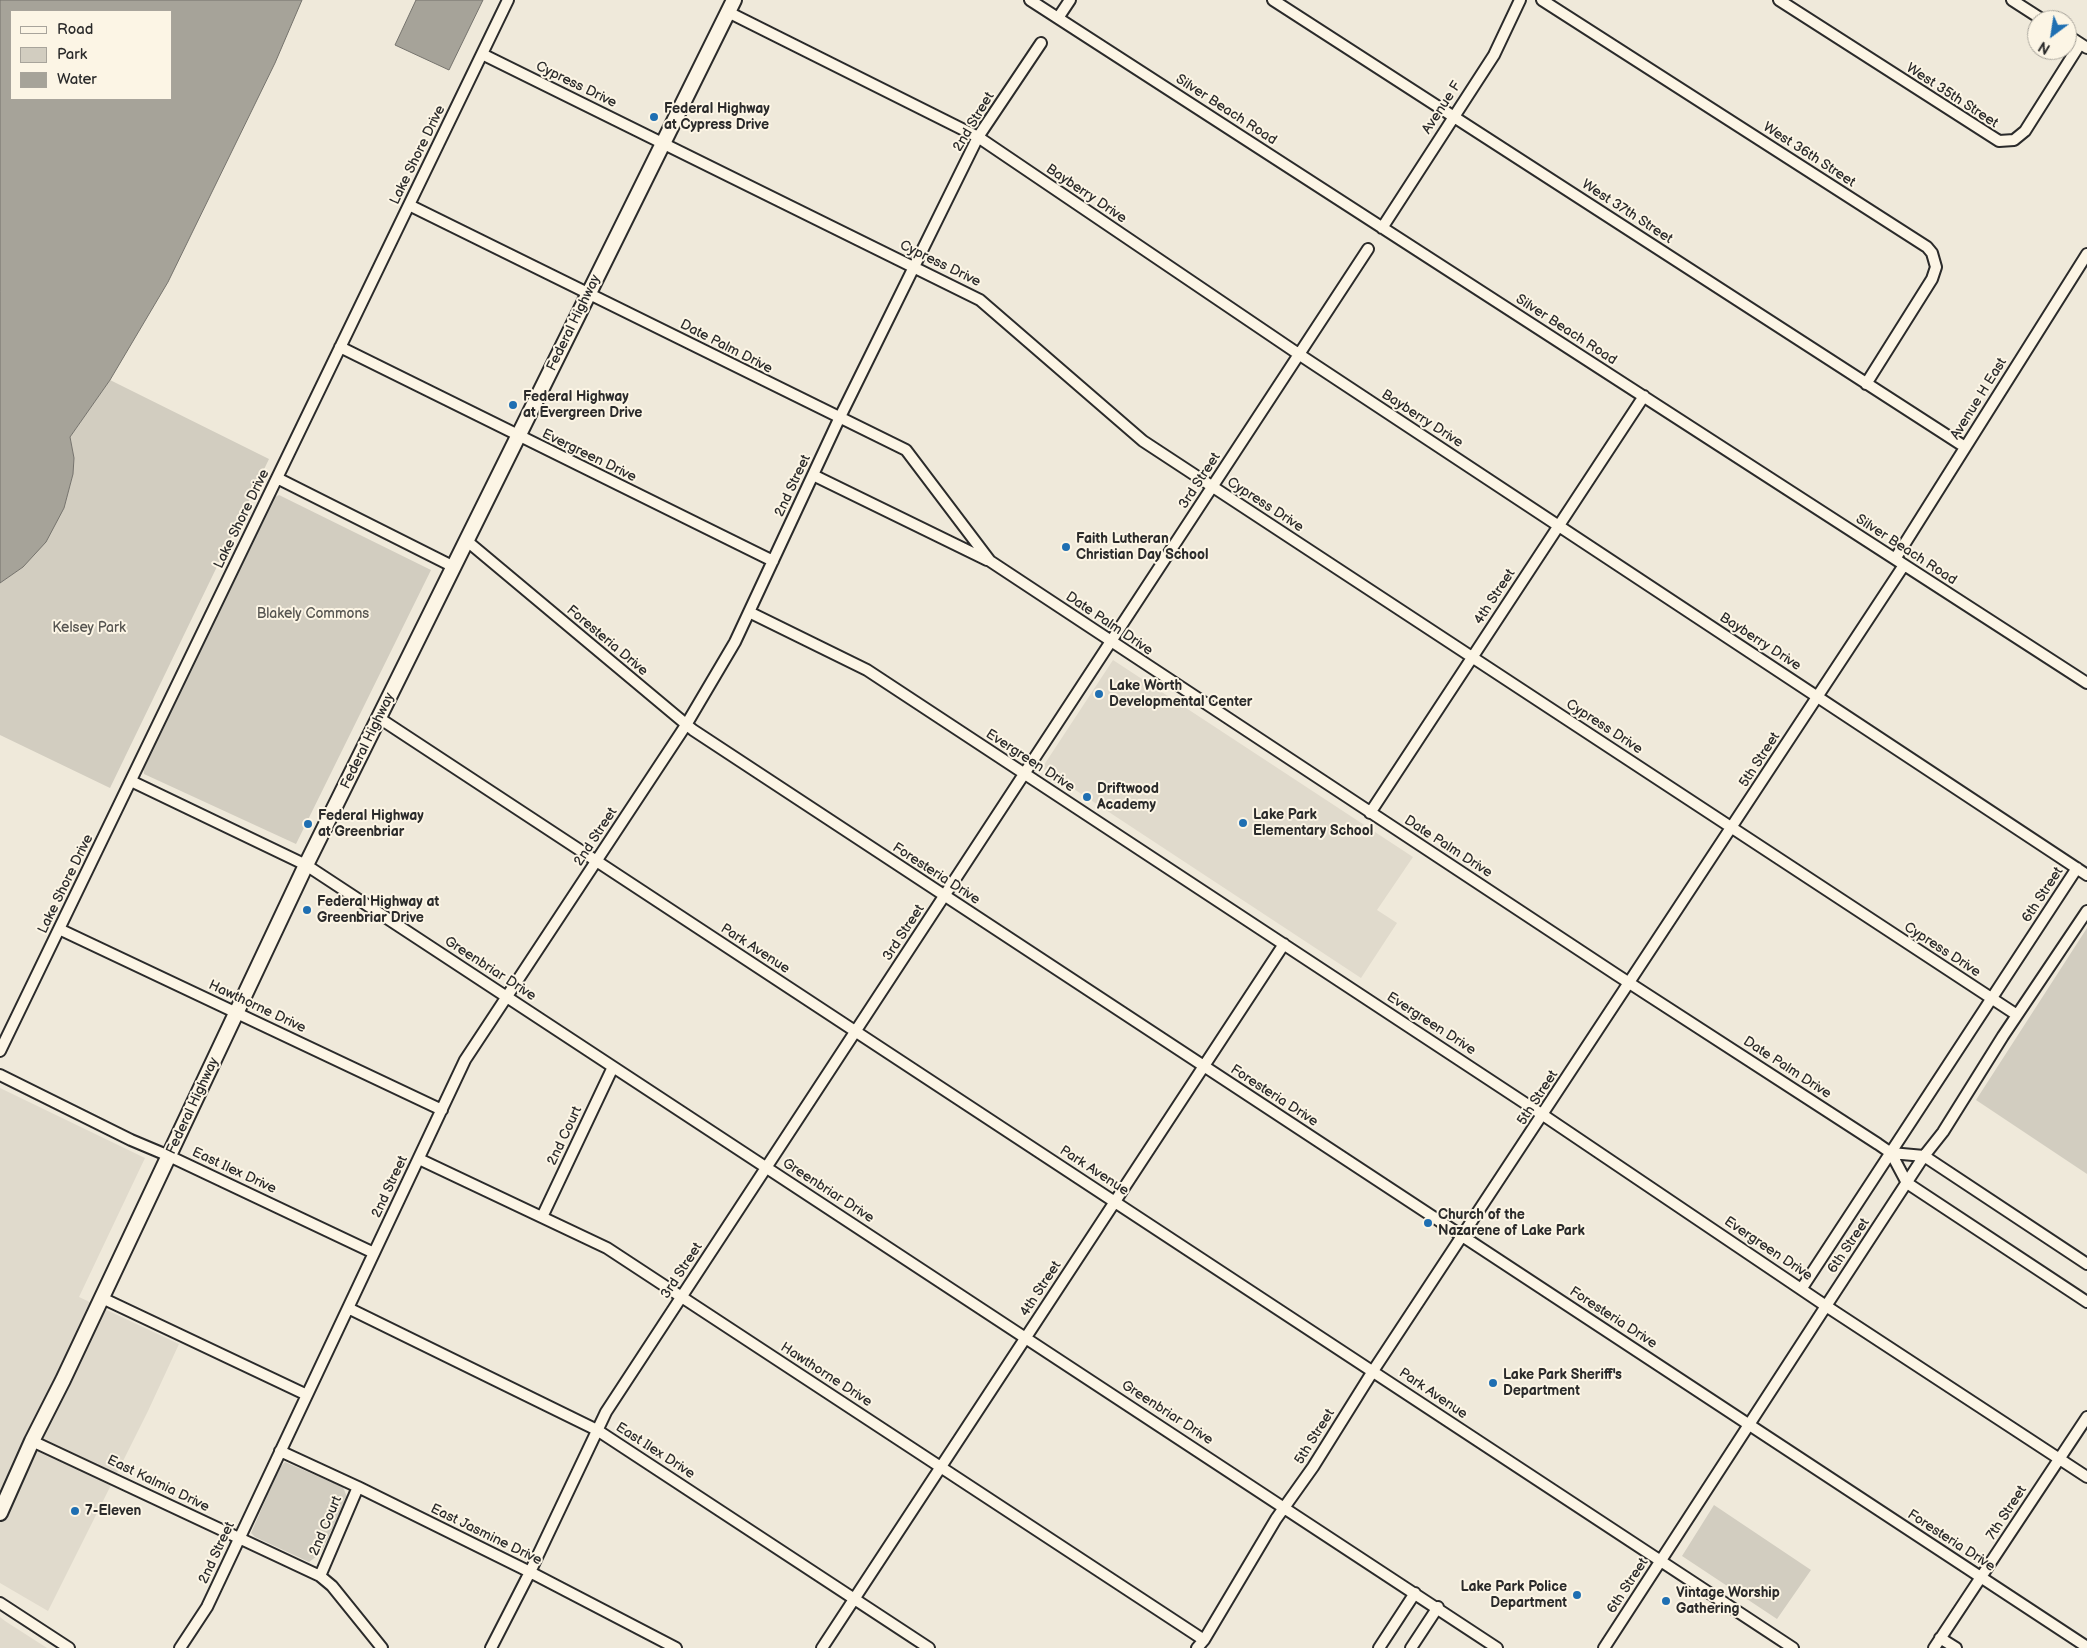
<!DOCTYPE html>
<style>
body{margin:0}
#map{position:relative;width:2087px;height:1648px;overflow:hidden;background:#efe9da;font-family:"Balsamiq Sans",sans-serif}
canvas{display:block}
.legend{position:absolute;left:10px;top:10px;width:162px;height:90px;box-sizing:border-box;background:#fcf5e5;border:1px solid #a8a49b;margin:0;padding:6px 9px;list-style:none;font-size:15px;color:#2b2b2b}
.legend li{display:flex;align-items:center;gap:10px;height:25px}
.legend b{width:25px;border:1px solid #a8a49b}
.north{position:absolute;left:2027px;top:10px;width:50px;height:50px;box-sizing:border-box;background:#fcf5e5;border:1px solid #a8a49b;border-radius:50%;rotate:211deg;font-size:14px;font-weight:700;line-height:20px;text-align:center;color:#2b2b2b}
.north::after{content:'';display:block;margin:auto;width:18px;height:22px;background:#1f6fb2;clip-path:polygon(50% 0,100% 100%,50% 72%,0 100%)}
</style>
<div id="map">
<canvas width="2087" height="1648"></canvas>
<ul class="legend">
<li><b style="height:6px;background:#fcf5e5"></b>Road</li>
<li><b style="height:14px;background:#d2cdc0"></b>Park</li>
<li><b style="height:14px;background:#a6a399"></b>Water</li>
</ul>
<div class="north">N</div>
</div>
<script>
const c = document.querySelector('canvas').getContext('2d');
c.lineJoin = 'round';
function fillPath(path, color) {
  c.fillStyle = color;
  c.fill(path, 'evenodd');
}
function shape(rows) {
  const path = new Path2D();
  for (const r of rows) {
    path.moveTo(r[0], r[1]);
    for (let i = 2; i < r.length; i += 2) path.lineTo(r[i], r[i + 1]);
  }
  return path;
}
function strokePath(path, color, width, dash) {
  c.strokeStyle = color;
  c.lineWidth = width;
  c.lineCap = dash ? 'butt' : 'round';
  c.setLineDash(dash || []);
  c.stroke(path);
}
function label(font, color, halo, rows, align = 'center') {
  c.font = font + ' "Balsamiq Sans",sans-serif';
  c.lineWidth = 4;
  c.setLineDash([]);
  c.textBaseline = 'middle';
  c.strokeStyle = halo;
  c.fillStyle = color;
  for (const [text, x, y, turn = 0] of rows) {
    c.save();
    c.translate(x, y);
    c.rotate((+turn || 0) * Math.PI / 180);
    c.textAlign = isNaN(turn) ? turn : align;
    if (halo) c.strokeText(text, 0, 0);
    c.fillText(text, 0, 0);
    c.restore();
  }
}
fillPath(shape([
 [1113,660,1413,857,1377,910,1397,923,1361,978,1042,768],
 [0,1088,145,1158,79,1297,179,1344,148,1411,48,1611,0,1583],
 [0,1617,5,1621,47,1648,0,1648]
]), '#e0dacc');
fillPath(shape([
 [110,380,269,459,110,788,0,735,0,583,23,567,64,508,73,474,74,458,70,437],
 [279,495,431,570,296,844,144,774,143,766,273,498],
 [2087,928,2087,1174,1976,1100],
 [285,1462,343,1487,347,1497,321,1553,309,1562,255,1537,251,1533,280,1467],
 [1714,1505,1811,1570,1777,1619,1682,1556]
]), '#d2cdc0');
const water = shape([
 [0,0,302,0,275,63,168,282,110,380,70,437,74,458,73,474,64,508,46,542,23,567,0,583,0,0],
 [11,11,171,11,171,99,11,99,11,11],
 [416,0,483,0,449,70,395,45,416,0]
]);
fillPath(water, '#a6a399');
strokePath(water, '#75736d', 1);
const minor = shape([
 [1030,0,2087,683],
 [1273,0,1965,447],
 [1542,0,1927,247,1932,253,1936,267,1932,279,1866,384],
 [1779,0,1999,141,2014,140,2025,131,2080,44],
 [2012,0,2043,20],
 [728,12,978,137,1300,355,2087,875],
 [1058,18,1070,0],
 [2067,35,2087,48],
 [482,54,980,300,1143,441,2017,1015],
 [409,205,906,450,990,561,1617,975,1878,1144,1891,1153,1907,1183,2087,1302],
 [1382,228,1494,55,1520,0],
 [340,347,773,561],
 [813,475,987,560],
 [277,478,454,567],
 [467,541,693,730,2087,1647],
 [1895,559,2087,254],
 [749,612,867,670,1543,1115,1826,1306,2087,1477],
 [379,718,1793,1648],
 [131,781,306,865,1497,1648],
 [1370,813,1644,396],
 [59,929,442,1110],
 [0,1051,508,0],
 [0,1075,131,1140,169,1156,374,1253],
 [1891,1153,1924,1156,2087,1264],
 [419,1159,607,1248,1204,1640],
 [542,1217,613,1067],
 [1802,1288,2077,868],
 [102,1298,307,1395],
 [348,1308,597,1430,929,1648],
 [32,1441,320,1576,332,1586,382,1648],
 [280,1451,358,1487,530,1572,676,1648],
 [320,1576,358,1487],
 [0,1603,69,1648],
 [1940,1638,1956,1648],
 [180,1648,207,1607,465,1060,686,725,735,642,839,419,978,137,1041,43],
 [491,1648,530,1572,606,1412,1368,249],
 [822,1648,1284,944],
 [1197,1648,1204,1640,1276,1519,1313,1467,1373,1371,1904,565],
 [1379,1648,1415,1593],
 [1411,1648,1438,1607],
 [1604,1648,1826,1306,1924,1156,1943,1132,2003,1036,2087,911],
 [1934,1648,2087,1417]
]);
const major = shape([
 [0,1513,32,1441,63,1380,306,865,734,0]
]);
strokePath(minor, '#2b2b2b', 14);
strokePath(major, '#2b2b2b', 18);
strokePath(minor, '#fcf5e5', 10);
strokePath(major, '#fcf5e5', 14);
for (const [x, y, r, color] of [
 [654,117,5,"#1f6fb2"],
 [513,405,5,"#1f6fb2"],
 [1066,547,5,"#1f6fb2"],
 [1099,694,5,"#1f6fb2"],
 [1087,797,5,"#1f6fb2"],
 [1243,823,5,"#1f6fb2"],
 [308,824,5,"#1f6fb2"],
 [307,910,5,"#1f6fb2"],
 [1428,1223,5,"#1f6fb2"],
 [1493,1383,5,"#1f6fb2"],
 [75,1511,5,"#1f6fb2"],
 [1577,1595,5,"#1f6fb2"],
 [1666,1601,5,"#1f6fb2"]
]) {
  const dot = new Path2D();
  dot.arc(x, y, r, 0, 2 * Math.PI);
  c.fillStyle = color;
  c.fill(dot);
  strokePath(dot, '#fcf5e5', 2);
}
label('14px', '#2b2b2b', '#fcf5e5', [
 ["Cypress Drive",576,85,26],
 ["West 35th Street",1952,96,33],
 ["Avenue F",1442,108,-57],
 ["Silver Beach Road",1226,110,33],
 ["2nd Street",974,122,-59],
 ["Lake Shore Drive",418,155,-64],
 ["West 36th Street",1809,155,33],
 ["Bayberry Drive",1086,194,34],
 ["West 37th Street",1627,212,33],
 ["Cypress Drive",940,264,26],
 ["Federal Highway",574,323,-64],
 ["Silver Beach Road",1566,330,33],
 ["Date Palm Drive",726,347,27],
 ["Avenue H East",1979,399,-58],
 ["Bayberry Drive",1422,419,33],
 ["Evergreen Drive",589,456,26],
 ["3rd Street",1200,481,-57],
 ["2nd Street",793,486,-65],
 ["Cypress Drive",1265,505,33],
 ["Lake Shore Drive",242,519,-64],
 ["Silver Beach Road",1906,550,33],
 ["4th Street",1495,597,-57],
 ["Date Palm Drive",1109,624,34],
 ["Foresteria Drive",607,641,40],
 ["Bayberry Drive",1760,642,33],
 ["Cypress Drive",1604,727,33],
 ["Federal Highway",368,741,-64],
 ["5th Street",1760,760,-57],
 ["Evergreen Drive",1030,761,33],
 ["2nd Street",596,837,-57],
 ["Date Palm Drive",1448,847,33],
 ["Foresteria Drive",936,874,33],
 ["Lake Shore Drive",66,884,-64],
 ["6th Street",2043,895,-57],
 ["3rd Street",904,933,-57],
 ["Park Avenue",755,949,33],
 ["Cypress Drive",1942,950,33],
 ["Greenbriar Drive",490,969,33],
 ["Hawthorne Drive",257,1007,25],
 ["Evergreen Drive",1431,1024,33],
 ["Date Palm Drive",1787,1068,33],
 ["Foresteria Drive",1274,1096,33],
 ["5th Street",1538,1098,-57],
 ["Federal Highway",193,1106,-65],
 ["2nd Court",565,1136,-65],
 ["East Ilex Drive",234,1171,25],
 ["Park Avenue",1094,1171,33],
 ["2nd Street",390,1187,-65],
 ["Greenbriar Drive",828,1191,33],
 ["6th Street",1849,1246,-56],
 ["Evergreen Drive",1768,1249,34],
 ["3rd Street",682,1271,-57],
 ["4th Street",1041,1289,-57],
 ["Foresteria Drive",1613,1318,33],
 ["Hawthorne Drive",826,1375,33],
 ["Park Avenue",1433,1394,34],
 ["Greenbriar Drive",1167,1413,33],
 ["5th Street",1315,1437,-58],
 ["East Ilex Drive",655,1451,33],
 ["East Kalmia Drive",158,1484,26],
 ["7th Street",2007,1513,-57],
 ["2nd Court",326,1526,-67],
 ["East Jasmine Drive",486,1535,26],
 ["Foresteria Drive",1951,1541,33],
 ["2nd Street",217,1553,-65],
 ["6th Street",1628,1586,-57]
]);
label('bold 14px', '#2b2b2b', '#fcf5e5', [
 ["Federal Highway",664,109],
 ["at Cypress Drive",664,125],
 ["Federal Highway",523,397],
 ["at Evergreen Drive",523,413],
 ["Faith Lutheran",1076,539],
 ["Christian Day School",1076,555],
 ["Lake Worth",1109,686],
 ["Developmental Center",1109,702],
 ["Driftwood",1097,789],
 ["Academy",1097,805],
 ["Lake Park",1253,815],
 ["Elementary School",1253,831],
 ["Federal Highway",318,816],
 ["at Greenbriar",318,832],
 ["Federal Highway at",317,902],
 ["Greenbriar Drive",317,918],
 ["Church of the",1438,1215],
 ["Nazarene of Lake Park",1438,1231],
 ["Lake Park Sheriff's",1503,1375],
 ["Department",1503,1391],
 ["7-Eleven",85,1511],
 ["Lake Park Police",1567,1587,"right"],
 ["Department",1567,1603,"right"],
 ["Vintage Worship",1676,1593],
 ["Gathering",1676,1609]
], 'left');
label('14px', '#555450', '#fcf5e5', [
 ["Blakely Commons",313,614],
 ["Kelsey Park",89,628]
]);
</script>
